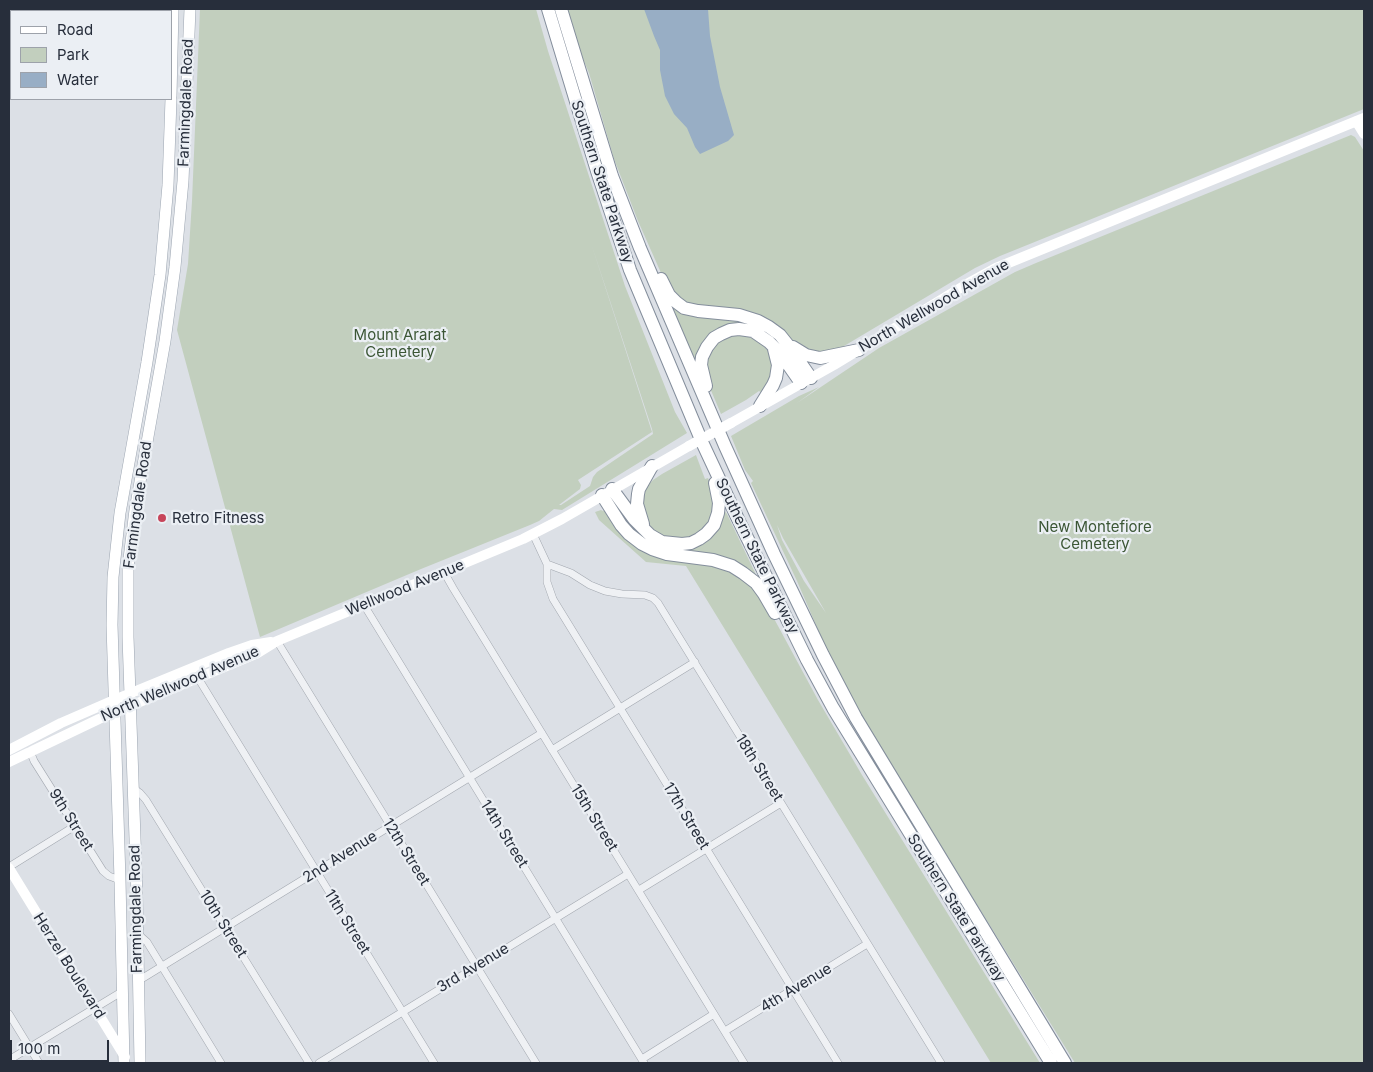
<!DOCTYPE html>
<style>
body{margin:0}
#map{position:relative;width:1373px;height:1072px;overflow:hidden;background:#dce0e6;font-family:Inter,sans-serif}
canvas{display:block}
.frame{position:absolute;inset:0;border:10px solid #272e3b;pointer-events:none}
.legend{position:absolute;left:10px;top:10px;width:162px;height:90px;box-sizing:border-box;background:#ebeff4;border:1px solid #9da2aa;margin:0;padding:6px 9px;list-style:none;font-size:15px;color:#272e3b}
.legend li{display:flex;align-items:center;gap:10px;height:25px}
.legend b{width:25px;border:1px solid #9da2aa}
.scale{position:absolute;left:10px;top:1040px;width:99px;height:22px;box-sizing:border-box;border:2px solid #272e3b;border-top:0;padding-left:6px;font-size:15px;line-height:18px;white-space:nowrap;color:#272e3b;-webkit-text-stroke:4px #ebeff4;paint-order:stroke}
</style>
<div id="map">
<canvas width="1373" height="1072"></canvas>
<div class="frame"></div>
<ul class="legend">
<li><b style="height:6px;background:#fff"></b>Road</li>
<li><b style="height:14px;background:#c2cfbe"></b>Park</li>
<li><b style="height:14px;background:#98aec5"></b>Water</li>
</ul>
<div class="scale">100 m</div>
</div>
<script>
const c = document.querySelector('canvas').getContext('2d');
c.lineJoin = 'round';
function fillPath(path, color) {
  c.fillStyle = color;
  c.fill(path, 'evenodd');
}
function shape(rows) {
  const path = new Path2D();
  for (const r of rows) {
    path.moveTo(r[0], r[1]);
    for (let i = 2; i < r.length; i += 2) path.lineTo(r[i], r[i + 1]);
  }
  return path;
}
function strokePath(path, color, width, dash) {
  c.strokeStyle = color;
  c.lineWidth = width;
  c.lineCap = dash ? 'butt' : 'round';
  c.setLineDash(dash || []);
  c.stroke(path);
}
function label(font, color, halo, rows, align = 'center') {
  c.font = font + ' Inter,sans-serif';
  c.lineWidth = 4.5;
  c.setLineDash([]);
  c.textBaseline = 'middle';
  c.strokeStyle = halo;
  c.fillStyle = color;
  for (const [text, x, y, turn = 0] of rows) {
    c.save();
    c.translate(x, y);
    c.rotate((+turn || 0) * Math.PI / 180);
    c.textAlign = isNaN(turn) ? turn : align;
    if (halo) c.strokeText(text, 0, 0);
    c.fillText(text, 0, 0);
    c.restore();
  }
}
fillPath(shape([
 [200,9,536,9,548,51,625,286,675,412,687,433,562,510,554,509,539,521,530,525,421,569,260,637,177,330,188,264,192,201],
 [591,243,652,429,653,434,597,472,593,477,590,486,561,505,559,505,580,489,581,485,578,480,652,432],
 [566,9,1364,9,1364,109,1000,256,975,268,834,352,805,352,764,319,694,308,669,291,638,221,614,159,589,73,575,40],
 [1351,135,1355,137,1364,151,1364,1063,1075,1063,858,712,834,667,797,581,751,483,753,481,745,470,731,436,799,396,819,387,797,403,879,348,1015,272,1036,263],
 [777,525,783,538,826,613,804,581,782,540],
 [668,303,721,315,760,326,783,345,778,346,728,328,696,365],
 [729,335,745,335,760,342,771,354,774,369,762,393,759,391,746,400,721,414,704,374,705,360,713,344],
 [696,455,705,479,708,478,715,496,710,525,688,540,660,536,647,526,640,494,653,480,662,474],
 [615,504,617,505,643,536,696,545,721,506,727,514,760,583,746,572,641,540,614,506],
 [601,510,603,511,605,510,628,538,721,566,748,581,771,613,818,700,862,775,1040,1063,991,1063,686,566,646,562,599,520,595,512]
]), '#c2cfbe');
fillPath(shape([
 [644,9,708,9,710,36,720,87,734,135,728,141,700,154,695,147,687,128,674,114,665,96,660,70,660,50,654,36]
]), '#98aec5');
const street = shape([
 [87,9,88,11],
 [533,534,547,564,547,582,553,599,838,1063],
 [547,564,571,573,590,585,605,591,622,594,645,595,653,598,658,603,941,1063],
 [444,572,453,588,744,1063],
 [364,605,644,1063],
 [277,641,536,1063],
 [198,678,434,1063],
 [552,750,695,662],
 [30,751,34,761,103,871,109,876,120,880],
 [133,788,140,793,146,800,309,1063],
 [9,867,75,826],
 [639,890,781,803],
 [138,934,147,942,221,1063],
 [138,981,542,733],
 [9,1014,39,1063],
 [725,1031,867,944],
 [642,1059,714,1014],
 [9,1060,123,991],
 [319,1063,628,874]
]);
const primary = shape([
 [171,96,173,9],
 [124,1063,120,880,112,625,113,577,120,513,147,362,160,275,168,185,171,99],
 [140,1063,137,896,128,637,128,567,135,510,165,341,175,267,183,181,190,9]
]);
const highway = shape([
 [548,9,597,171,630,270,702,442,737,517,807,660,833,708,1051,1063],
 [561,9,612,176,640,248,725,446,774,554,823,655,856,718,1065,1063],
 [661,279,669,295,676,302,684,308,698,311,739,315,758,321,769,327,780,335,788,345,811,378],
 [793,347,806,355,820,358,859,350],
 [706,386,701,365,702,357,707,347,714,338,721,334,730,330,739,329,753,331,769,342,780,353,801,383],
 [760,406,773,385,776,378,778,365,774,349],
 [612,489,634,519,650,535,662,542,682,544,691,543,699,539,706,534,714,525,718,513,719,503,715,483],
 [602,495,621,525,629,534,642,544,652,549,667,554,713,560,732,566,743,573,756,583,764,594,775,613],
 [643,524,637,504,638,494,639,489,652,466]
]);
strokePath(street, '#a2a7af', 8);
strokePath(primary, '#9ca5b1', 12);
strokePath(highway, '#848e9c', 14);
strokePath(street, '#eff1f4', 7);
strokePath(shape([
 [1356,121,1364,134],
 [731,423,834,365,967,284,996,268,1364,118],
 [9,750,61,723,114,700,229,653,252,645,271,642],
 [9,762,99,719,256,654,277,641,523,539,562,519,689,446],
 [9,868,125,1057]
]), '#fff', 10);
strokePath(primary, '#fff', 11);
strokePath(highway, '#fff', 12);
strokePath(shape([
 [689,446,731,423]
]), '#fff', 10);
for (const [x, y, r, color] of [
 [162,518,5,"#c7455a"]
]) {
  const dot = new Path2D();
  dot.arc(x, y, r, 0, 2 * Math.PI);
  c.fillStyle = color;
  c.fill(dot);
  strokePath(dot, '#ebeff4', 2);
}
label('15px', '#272e3b', '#ebeff4', [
 ["Farmingdale Road",186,103,-88],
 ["Southern State Parkway",602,182,72],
 ["North Wellwood Avenue",934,306,-30],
 ["Farmingdale Road",138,505,-82],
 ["Southern State Parkway",757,556,64],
 ["Wellwood Avenue",405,588,-22],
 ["North Wellwood Avenue",180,684,-23],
 ["18th Street",759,768,58],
 ["17th Street",686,816,59],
 ["15th Street",594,818,58],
 ["9th Street",71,820,58],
 ["14th Street",504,834,58],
 ["12th Street",406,852,58],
 ["2nd Avenue",340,857,-32],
 ["Southern State Parkway",956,908,58],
 ["Farmingdale Road",136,909,-91],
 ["11th Street",347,922,58],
 ["10th Street",223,924,58],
 ["Herzel Boulevard",69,966,58],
 ["3rd Avenue",473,968,-31],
 ["4th Avenue",796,988,-31]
]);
label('15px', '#3b5635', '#ebeff4', [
 ["Mount Ararat",400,335],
 ["Cemetery",400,352],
 ["New Montefiore",1095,527],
 ["Cemetery",1095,544]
]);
label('15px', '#272e3b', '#ebeff4', [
 ["Retro Fitness",172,518]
], 'left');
</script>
